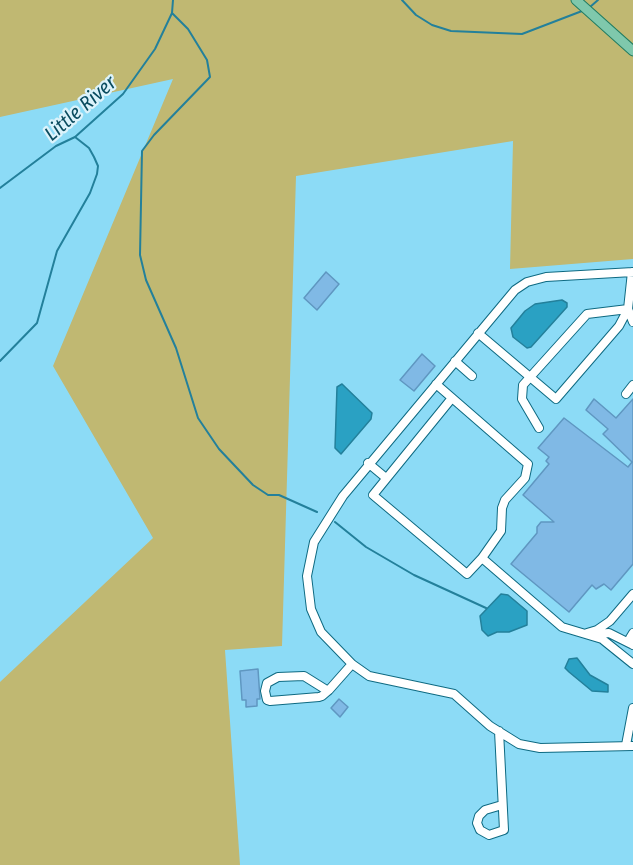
<!DOCTYPE html>
<style>
body{margin:0}
canvas{display:block;background:#8cdbf6}
</style>
<canvas width="633" height="865"></canvas>
<script>
const c = document.querySelector('canvas').getContext('2d');
c.lineJoin = 'round';
function fillPath(path, color) {
  c.fillStyle = color;
  c.fill(path, 'evenodd');
}
function shape(rows) {
  const path = new Path2D();
  for (const r of rows) {
    path.moveTo(r[0], r[1]);
    for (let i = 2; i < r.length; i += 2) path.lineTo(r[i], r[i + 1]);
  }
  return path;
}
function strokePath(path, color, width, dash) {
  c.strokeStyle = color;
  c.lineWidth = width;
  c.lineCap = dash ? 'butt' : 'round';
  c.setLineDash(dash || []);
  c.stroke(path);
}
function label(font, color, halo, rows, align = 'center') {
  c.font = font + ' "Fira Sans Condensed",sans-serif';
  c.lineWidth = 4.5;
  c.setLineDash([]);
  c.textBaseline = 'middle';
  c.strokeStyle = halo;
  c.fillStyle = color;
  for (const [text, x, y, turn = 0] of rows) {
    c.save();
    c.translate(x, y);
    c.rotate((+turn || 0) * Math.PI / 180);
    c.textAlign = isNaN(turn) ? turn : align;
    if (halo) c.strokeText(text, 0, 0);
    c.fillText(text, 0, 0);
    c.restore();
  }
}
fillPath(shape([
 [0,0,633,0,633,259,510,269,513,141,296,176,282,646,225,650,240,865,0,865,0,682,153,538,53,366,173,79,0,117]
]), '#c0b872');
const water = shape([
 [562,300,567,303,567,307,531,347,527,348,513,337,511,328,525,311,535,304,562,300],
 [342,384,372,413,371,419,341,454,335,448,337,387,342,384],
 [501,594,508,595,527,611,527,625,509,632,497,632,488,636,482,630,480,616,501,594],
 [577,658,590,675,608,685,608,692,592,691,569,672,565,668,569,659,577,658]
]);
fillPath(water, '#2aa1c3');
strokePath(water, '#23809b', 1.5);
strokePath(shape([
 [402,0,416,15,432,25,451,31,522,34,582,11],
 [590,7,598,0],
 [172,13,188,29,207,60,210,77,154,135,142,151,140,255,146,280,176,348,198,418,219,449,253,485,268,495,279,495,317,512],
 [0,188,56,146,75,137,123,94,155,49,172,13,173,0],
 [0,361,37,323,57,251,90,193,97,174,98,166,94,157,89,148,75,137],
 [335,522,366,547,414,575,486,608]
]), '#23809b', 2);
const building = shape([
 [326,272,339,284,317,310,304,298,326,272],
 [422,354,435,366,414,391,400,380,422,354],
 [594,399,616,418,633,399,633,564,611,590,604,584,596,589,592,585,569,612,511,564,537,533,537,527,541,522,554,522,523,495,549,464,546,461,549,457,538,448,564,418,628,467,632,462,603,434,608,429,586,410,594,399],
 [258,669,260,699,257,699,257,706,246,707,246,700,242,700,240,671,258,669],
 [339,699,348,707,340,717,331,708,339,699]
]);
fillPath(building, '#80b9e5');
strokePath(building, '#5f97c1', 1.5);
const minor = shape([
 [633,272,546,277,527,282,515,290,343,496,314,542,307,576,311,609,321,632,352,664,369,676,454,694,490,726,519,744,540,748,633,746],
 [478,333,556,399,619,326,628,309,632,272],
 [455,361,472,376],
 [436,384,528,464,525,478,505,500,502,508,501,531,482,558],
 [626,394,633,385],
 [452,398,373,495,467,574,482,558,562,627,602,639,633,664],
 [539,428,522,399,523,385,587,314,628,309,633,322],
 [368,463,386,478],
 [587,633,597,630,610,621,633,594],
 [633,633,630,638,633,645],
 [594,634,609,633,631,644],
 [328,691,304,676,278,677,267,683,265,691,267,700,270,701,319,697,322,696,329,690,352,664],
 [499,731,504,830,489,835,480,830,477,823,479,816,485,810,502,805],
 [626,745,633,708]
]);
const major = shape([
 [576,0,633,51]
]);
strokePath(minor, '#0e6a82', 10);
strokePath(major, '#217c61', 11);
strokePath(minor, '#fff', 8);
strokePath(major, '#7fc8ac', 9);
label('italic 20px', '#0a4c5f', '#dcf3fb', [
 ["Little River",81,109,-41]
]);
</script>
